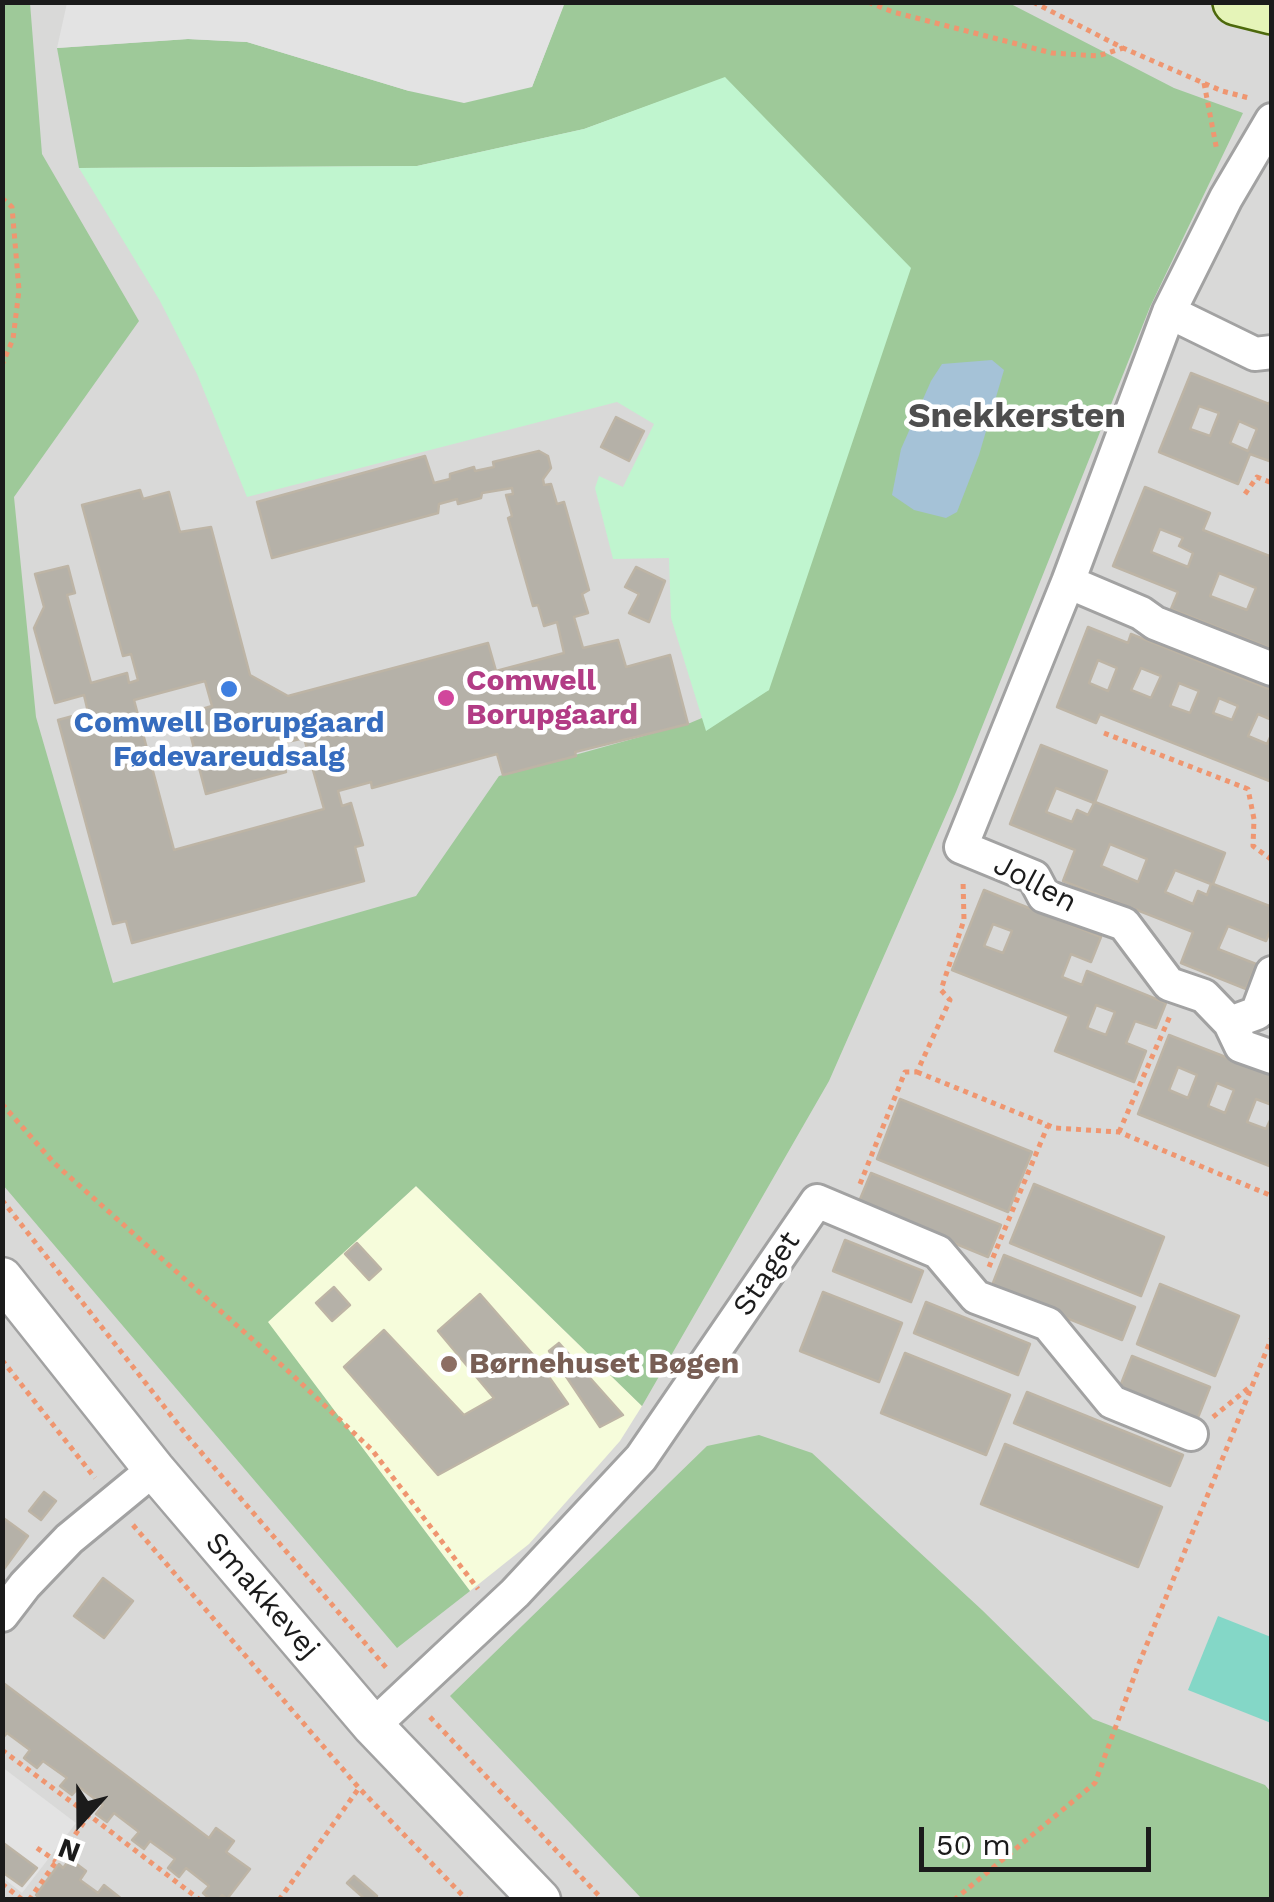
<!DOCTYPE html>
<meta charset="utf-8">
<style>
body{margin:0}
#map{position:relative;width:1274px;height:1902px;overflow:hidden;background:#ecebe2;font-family:"Work Sans",sans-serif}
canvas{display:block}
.frame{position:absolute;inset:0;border:5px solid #1b1b1b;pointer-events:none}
.north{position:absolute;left:30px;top:1772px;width:100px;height:100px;-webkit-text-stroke:8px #fff;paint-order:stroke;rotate:201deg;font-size:28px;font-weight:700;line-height:40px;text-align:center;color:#1b1b1b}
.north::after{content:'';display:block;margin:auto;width:35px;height:45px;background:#1b1b1b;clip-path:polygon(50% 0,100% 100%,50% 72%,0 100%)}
.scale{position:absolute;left:919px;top:1827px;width:232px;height:45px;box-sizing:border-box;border:5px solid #1b1b1b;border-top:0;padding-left:12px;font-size:30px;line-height:35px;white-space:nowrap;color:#1b1b1b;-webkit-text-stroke:8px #fff;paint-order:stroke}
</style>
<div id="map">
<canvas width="1274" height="1902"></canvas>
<div class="frame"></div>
<div class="north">N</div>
<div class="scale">50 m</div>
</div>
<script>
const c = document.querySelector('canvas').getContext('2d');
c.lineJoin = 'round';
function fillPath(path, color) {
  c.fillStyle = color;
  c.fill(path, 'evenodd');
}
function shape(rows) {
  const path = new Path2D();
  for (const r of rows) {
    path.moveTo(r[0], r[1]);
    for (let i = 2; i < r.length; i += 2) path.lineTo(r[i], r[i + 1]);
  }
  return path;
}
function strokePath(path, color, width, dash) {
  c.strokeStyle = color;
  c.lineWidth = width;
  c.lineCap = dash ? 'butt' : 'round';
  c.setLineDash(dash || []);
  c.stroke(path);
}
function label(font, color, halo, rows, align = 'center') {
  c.font = font + ' "Work Sans",sans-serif';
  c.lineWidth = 9;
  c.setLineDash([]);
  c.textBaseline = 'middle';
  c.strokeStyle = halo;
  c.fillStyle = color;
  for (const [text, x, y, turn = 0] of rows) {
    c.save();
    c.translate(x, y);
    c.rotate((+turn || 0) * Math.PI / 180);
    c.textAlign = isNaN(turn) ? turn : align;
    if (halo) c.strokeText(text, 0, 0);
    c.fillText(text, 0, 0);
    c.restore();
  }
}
fillPath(shape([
 [3,3,1271,3,1271,1899,3,1899]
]), '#d9d9d8');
fillPath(shape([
 [416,1186,642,1406,620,1441,529,1544,470,1591,267,1322]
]), '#f6fcdb');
fillPath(shape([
 [2,3,30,3,42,154,139,321,14,497,36,717,113,983,416,896,499,776,690,723,769,690,725,78,584,129,417,166,79,168,57,48,188,39,247,42,409,91,532,87,563,6,561,3,1009,3,1174,88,1243,113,1150,307,956,792,829,1081,642,1406,416,1186,268,1322,470,1591,397,1648,3,1185],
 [759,1435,812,1453,982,1610,1093,1719,1265,1785,1271,1792,1271,1899,642,1899,450,1696,707,1446]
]), '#9ec999');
fillPath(shape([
 [725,77,911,268,769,690,706,731,671,618,669,558,613,559,595,488,599,476,623,487,654,424,617,402,247,497,197,374,160,301,79,168,417,166,584,129]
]), '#c0f5cf');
fillPath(shape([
 [1218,1616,1271,1637,1271,1723,1188,1690]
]), '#84d7c7');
fillPath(shape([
 [561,3,564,5,532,87,464,103,409,91,247,42,188,39,57,48,67,3],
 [2,1767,76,1823,22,1893,3,1878]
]), '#e3e3e3');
fillPath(shape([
 [992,360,1004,370,979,455,957,512,946,518,914,510,892,495,901,449,931,381,942,364]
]), '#a5c2d7');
const building = shape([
 [1191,373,1269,404,1272,397,1272,462,1250,454,1238,484,1159,452,1191,373],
 [1199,406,1219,413,1210,436,1190,429,1199,406],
 [1239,421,1257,429,1248,451,1230,443,1239,421],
 [616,417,644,431,629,461,601,447,616,417],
 [539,451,548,456,551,468,543,479,544,485,551,484,557,504,564,502,589,590,582,594,588,613,574,617,583,648,618,640,626,667,670,655,688,724,575,752,576,756,503,775,497,754,372,788,371,782,338,791,342,806,351,803,363,845,355,847,364,881,132,943,126,921,113,924,58,720,88,712,84,695,55,703,34,628,44,607,35,574,68,566,75,593,67,595,91,683,127,673,129,683,138,680,131,654,123,656,82,505,140,490,143,499,169,492,180,532,211,527,250,675,288,696,488,643,496,671,564,653,557,622,544,626,538,605,533,606,508,518,512,516,506,495,513,494,512,488,482,493,481,498,458,504,457,499,439,504,438,513,272,558,257,502,425,456,434,483,450,479,450,474,474,467,475,471,494,467,493,462,539,451],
 [205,681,212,706,185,714,206,794,286,772,279,744,304,738,324,809,174,850,134,700,205,681],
 [1145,487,1210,513,1203,530,1272,557,1272,649,1171,609,1178,592,1113,566,1145,487],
 [1160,529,1183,538,1179,546,1193,553,1188,567,1151,552,1160,529],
 [1219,573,1256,588,1247,610,1210,596,1219,573],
 [636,567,665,581,649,622,629,613,639,594,625,587,636,567],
 [1088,627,1128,643,1131,634,1272,690,1272,720,1258,714,1248,736,1267,744,1272,733,1272,782,1100,714,1096,723,1057,707,1088,627],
 [1098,660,1117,668,1108,691,1089,683,1098,660],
 [1141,668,1161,676,1151,698,1131,690,1141,668],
 [1179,683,1199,691,1190,713,1170,706,1179,683],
 [1219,698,1238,706,1232,720,1213,713,1219,698],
 [1041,745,1107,771,1095,802,1225,853,1213,884,1272,907,1272,926,1266,941,1228,926,1218,949,1256,964,1246,989,1181,963,1193,932,1063,881,1075,850,1010,824,1041,745],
 [1056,788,1094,803,1088,815,1077,810,1072,822,1046,812,1056,788],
 [1110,844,1147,859,1138,882,1101,866,1110,844],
 [1175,870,1211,884,1207,895,1198,891,1193,904,1165,892,1175,870],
 [984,890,1101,937,1091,962,1071,954,1062,977,1082,985,1087,971,1166,1003,1156,1028,1135,1021,1126,1043,1146,1051,1134,1082,1055,1051,1069,1016,952,970,984,890],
 [993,924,1012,931,1003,953,984,946,993,924],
 [1096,1005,1115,1012,1106,1035,1087,1028,1096,1005],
 [1169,1035,1272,1075,1272,1105,1256,1099,1247,1122,1266,1129,1272,1116,1272,1167,1138,1114,1169,1035],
 [1178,1067,1197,1075,1188,1098,1169,1090,1178,1067],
 [1217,1083,1234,1090,1225,1113,1208,1106,1217,1083],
 [900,1099,1032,1152,1008,1212,877,1159,900,1099],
 [871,1173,1001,1225,988,1257,858,1204,871,1173],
 [1034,1184,1164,1237,1141,1296,1010,1243,1034,1184],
 [845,1240,923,1271,911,1302,833,1271,845,1240],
 [357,1243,381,1269,369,1280,345,1254,357,1243],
 [1004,1255,1135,1307,1122,1340,991,1288,1004,1255],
 [1160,1284,1239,1316,1215,1376,1137,1344,1160,1284],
 [334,1287,350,1305,332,1321,316,1303,334,1287],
 [823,1292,902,1323,879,1382,800,1351,823,1292],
 [480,1294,535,1357,568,1404,438,1475,344,1367,384,1330,464,1415,494,1398,438,1331,480,1294],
 [926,1302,1030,1344,1018,1375,914,1333,926,1302],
 [559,1343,623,1415,600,1427,549,1351,559,1343],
 [905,1353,1010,1395,986,1455,881,1413,905,1353],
 [1132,1356,1210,1387,1197,1420,1119,1389,1132,1356],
 [1027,1392,1183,1455,1170,1486,1014,1423,1027,1392],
 [1005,1444,1162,1507,1138,1567,981,1504,1005,1444],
 [44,1492,56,1501,41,1520,29,1511,44,1492],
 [2,1517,28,1536,4,1569,2,1568,2,1517],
 [103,1578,133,1601,104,1638,74,1616,103,1578],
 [2,1682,209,1838,216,1828,234,1841,226,1852,250,1869,227,1899,222,1895,218,1900,211,1900,203,1893,209,1886,186,1868,179,1877,168,1868,175,1859,150,1841,144,1849,132,1840,139,1832,114,1813,107,1822,96,1814,103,1805,79,1787,72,1795,60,1786,67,1778,43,1761,37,1768,24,1758,30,1750,7,1733,2,1739,2,1682],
 [2,1842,37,1868,22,1886,2,1872,2,1842],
 [70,1859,86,1871,80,1880,98,1893,104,1885,123,1900,42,1900,36,1895,59,1864,63,1868,70,1859],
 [354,1876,377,1896,374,1900,366,1900,347,1883,354,1876]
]);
fillPath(building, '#b5b1a8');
strokePath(building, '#bdb4a5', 2.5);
const minor = shape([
 [1272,120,1226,198,1169,312,1068,582,961,847,1034,877,1044,896,1124,924,1169,984,1204,996,1230,1023,1241,1046,1272,1057],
 [1169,312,1255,354,1272,352],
 [1068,582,1141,613,1155,623,1272,669],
 [1230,1023,1257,1013,1272,973],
 [2,1615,25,1585,69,1539,154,1469],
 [373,1726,515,1593,641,1458,817,1201,938,1252,976,1297,1048,1324,1112,1402,1191,1434]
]);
const tertiary = shape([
 [2,1278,154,1469,373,1726,540,1900]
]);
const secondary = shape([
 [1236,2,1272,11]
]);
strokePath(minor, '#a2a2a2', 38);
strokePath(tertiary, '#a2a2a2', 45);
strokePath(secondary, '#4d690c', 50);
strokePath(shape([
 [868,2,893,12,1052,53,1098,56,1123,48],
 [1033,2,1123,48,1222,91,1249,98],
 [1204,83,1217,151],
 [2,198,12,207,19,290,13,339,2,365],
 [1245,494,1257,477,1272,483],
 [1104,733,1248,789,1254,819,1253,846,1272,860],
 [917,1072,1055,1128,1119,1132,1272,1196],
 [2,1104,54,1163,287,1370,372,1450,478,1589],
 [1119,1132,1170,1016],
 [860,1184,905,1072,917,1072,950,1000,941,990,964,920,963,880],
 [2,1200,188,1437,389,1671],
 [989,1267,1048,1125],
 [2,1360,95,1478],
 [1213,1417,1251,1386],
 [133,1525,359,1788,467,1900],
 [430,1717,603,1900],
 [2,1750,89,1815],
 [37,1848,56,1861],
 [2,1884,23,1900],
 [29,1900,89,1815,200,1900],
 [279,1900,359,1788],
 [954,1900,1095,1783,1138,1666,1272,1337]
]), '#ef9670', 5, [5, 5]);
strokePath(minor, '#fff', 32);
strokePath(tertiary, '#fff', 40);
strokePath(secondary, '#e5f4b8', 45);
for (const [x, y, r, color] of [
 [229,689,10,"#3f7fe0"],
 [446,698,10,"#d1479c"],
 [449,1364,10,"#8d6e63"]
]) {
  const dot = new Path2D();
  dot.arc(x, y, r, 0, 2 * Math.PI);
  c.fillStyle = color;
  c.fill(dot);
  strokePath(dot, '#fff', 4);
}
label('bold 30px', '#b23c85', '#fff', [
 ["Comwell",466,681],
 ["Borupgaard",466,715]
], 'left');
label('bold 30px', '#366cbe', '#fff', [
 ["Comwell Borupgaard",229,723],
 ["Fødevareudsalg",229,757]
]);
label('30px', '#1b1b1b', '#fff', [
 ["Jollen",1035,884,28],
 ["Staget",767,1274,-56],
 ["Smakkevej",262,1596,49]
]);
label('bold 30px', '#785e54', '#fff', [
 ["Børnehuset Bøgen",469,1364]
], 'left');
label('bold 35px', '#4e4e4e', '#fff', [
 ["Snekkersten",1017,417]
]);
</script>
